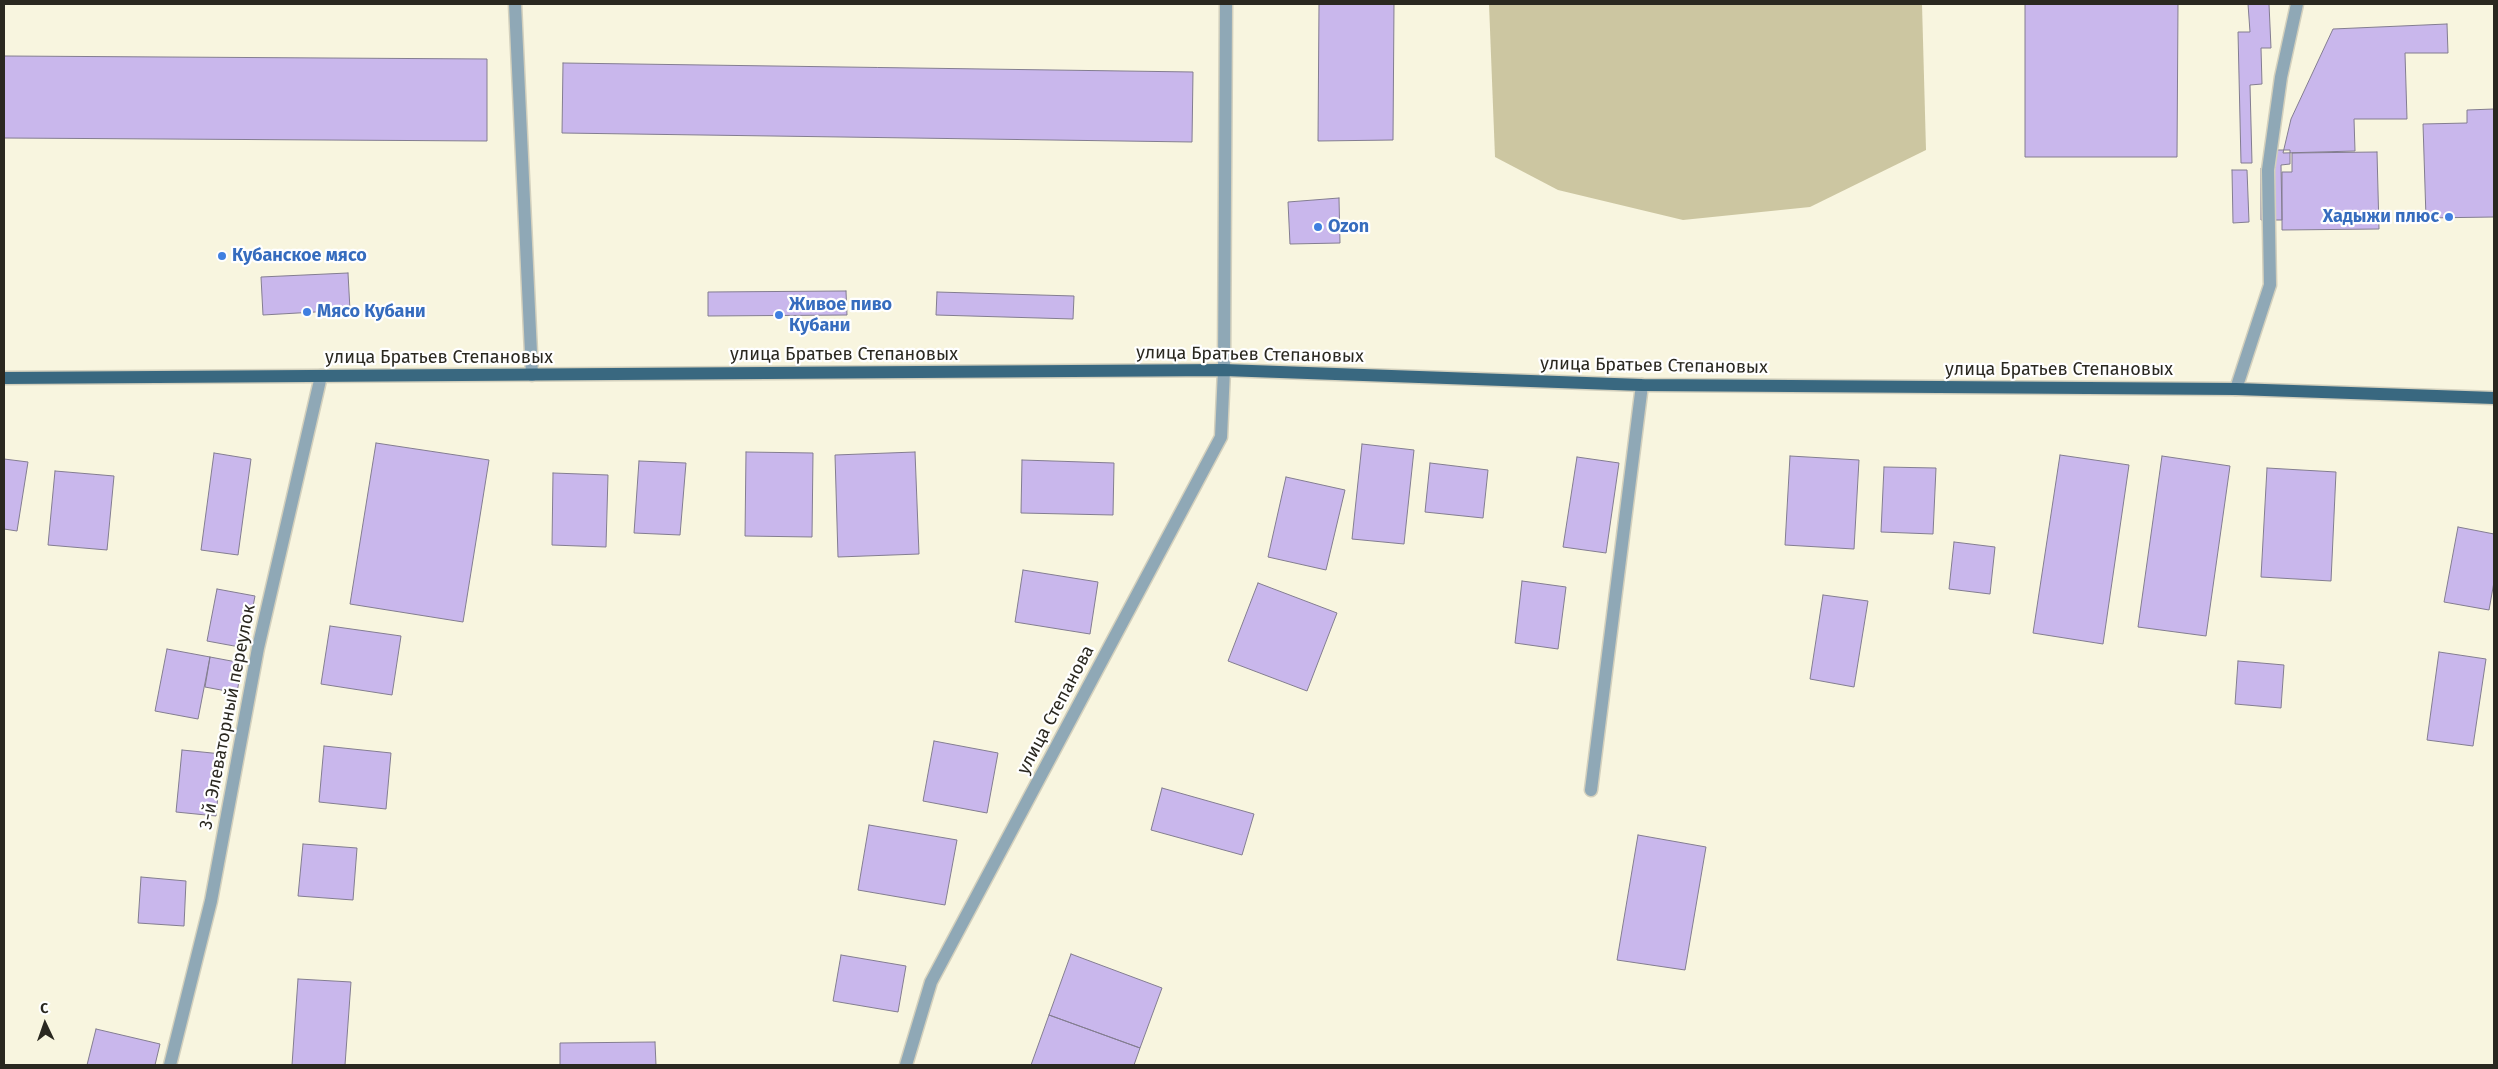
<!DOCTYPE html>
<meta charset="utf-8">
<style>
body{margin:0}
#map{position:relative;width:2498px;height:1069px;overflow:hidden;background:#f8f5df;font-family:"Fira Sans",sans-serif}
canvas{display:block}
.frame{position:absolute;inset:0;border:5px solid #2a2820;pointer-events:none}
.north{position:absolute;left:20px;top:999px;width:50px;height:50px;-webkit-text-stroke:4px #fff;paint-order:stroke;rotate:357deg;font-size:14px;font-weight:700;line-height:20px;text-align:center;color:#2a2820}
.north::after{content:'';display:block;margin:auto;width:18px;height:22px;background:#2a2820;clip-path:polygon(50% 0,100% 100%,50% 72%,0 100%)}
</style>
<div id="map">
<canvas width="2498" height="1069"></canvas>
<div class="frame"></div>
<div class="north">С</div>
</div>
<script>
const c = document.querySelector('canvas').getContext('2d');
c.lineJoin = 'round';
function fillPath(path, color) {
  c.fillStyle = color;
  c.fill(path, 'evenodd');
}
function shape(rows) {
  const path = new Path2D();
  for (const r of rows) {
    path.moveTo(r[0], r[1]);
    for (let i = 2; i < r.length; i += 2) path.lineTo(r[i], r[i + 1]);
  }
  return path;
}
function strokePath(path, color, width, dash) {
  c.strokeStyle = color;
  c.lineWidth = width;
  c.lineCap = dash ? 'butt' : 'round';
  c.setLineDash(dash || []);
  c.stroke(path);
}
function label(font, color, halo, rows, align = 'center') {
  c.font = font + ' "Fira Sans",sans-serif';
  c.lineWidth = 4.5;
  c.setLineDash([]);
  c.textBaseline = 'middle';
  c.strokeStyle = halo;
  c.fillStyle = color;
  for (const [text, x, y, turn = 0] of rows) {
    c.save();
    c.translate(x, y);
    c.rotate((+turn || 0) * Math.PI / 180);
    c.textAlign = isNaN(turn) ? turn : align;
    if (halo) c.strokeText(text, 0, 0);
    c.fillText(text, 0, 0);
    c.restore();
  }
}
fillPath(shape([
 [1489,4,1922,4,1926,150,1810,207,1683,220,1558,190,1495,157]
]), '#ccc6a1');
const building = shape([
 [1319,4,1394,4,1393,140,1318,141,1319,4],
 [2025,4,2178,4,2177,157,2025,157,2025,4],
 [2248,4,2269,4,2271,48,2261,48,2262,84,2250,85,2252,163,2241,163,2238,32,2250,32,2248,4],
 [2447,24,2448,53,2405,53,2407,119,2354,119,2355,151,2283,153,2291,119,2333,29,2447,24],
 [4,56,487,59,487,141,4,138,4,56],
 [563,63,1193,72,1192,142,562,133,563,63],
 [2494,109,2494,217,2426,218,2423,124,2467,123,2467,110,2494,109],
 [2274,150,2290,150,2290,164,2281,165,2282,220,2261,220,2261,168,2275,168,2274,150],
 [2377,152,2379,229,2282,230,2282,172,2292,172,2292,153,2377,152],
 [2232,170,2247,170,2249,222,2233,223,2232,170],
 [1339,198,1340,243,1290,244,1288,202,1339,198],
 [348,273,350,310,263,315,261,277,348,273],
 [846,291,847,315,708,316,708,292,846,291],
 [937,292,1074,296,1073,319,936,315,937,292],
 [376,443,489,460,463,622,350,604,376,443],
 [1362,444,1414,450,1404,544,1352,539,1362,444],
 [746,452,813,453,812,537,745,536,746,452],
 [915,452,919,554,838,557,835,455,915,452],
 [214,453,251,459,238,555,201,550,214,453],
 [2060,455,2129,465,2103,644,2033,633,2060,455],
 [1790,456,1859,460,1854,549,1785,545,1790,456],
 [2162,456,2230,466,2206,636,2138,627,2162,456],
 [1577,457,1619,463,1606,553,1563,547,1577,457],
 [4,459,28,462,17,531,4,529,4,459],
 [1022,460,1114,463,1113,515,1021,513,1022,460],
 [639,461,686,463,680,535,634,533,639,461],
 [1430,463,1488,470,1483,518,1425,512,1430,463],
 [1884,467,1936,468,1933,534,1881,532,1884,467],
 [2267,468,2336,472,2331,581,2261,577,2267,468],
 [55,471,114,476,107,550,48,545,55,471],
 [553,473,608,475,606,547,552,545,553,473],
 [1286,477,1345,490,1326,570,1268,557,1286,477],
 [2458,527,2494,534,2494,582,2489,610,2444,602,2458,527],
 [1954,542,1995,547,1990,594,1949,589,1954,542],
 [1023,570,1098,582,1090,634,1015,622,1023,570],
 [1522,581,1566,587,1558,649,1515,643,1522,581],
 [1258,583,1337,613,1307,691,1228,661,1258,583],
 [217,589,255,596,245,648,207,641,217,589],
 [1823,595,1868,601,1854,687,1810,679,1823,595],
 [330,626,401,636,392,695,321,684,330,626],
 [167,649,210,657,198,719,155,711,167,649],
 [2439,652,2486,659,2473,746,2427,740,2439,652],
 [210,657,242,663,237,693,205,687,210,657],
 [2238,661,2284,665,2281,708,2235,704,2238,661],
 [934,741,998,753,987,813,923,801,934,741],
 [324,746,391,753,386,809,319,802,324,746],
 [182,750,222,754,216,816,176,812,182,750],
 [1162,788,1254,814,1242,855,1151,830,1162,788],
 [869,825,957,840,945,905,858,890,869,825],
 [1638,835,1706,847,1685,970,1617,960,1638,835],
 [303,844,357,848,353,900,298,896,303,844],
 [141,877,186,881,184,926,138,923,141,877],
 [1071,954,1162,988,1140,1048,1049,1015,1071,954],
 [841,955,906,966,898,1012,833,1001,841,955],
 [298,979,351,982,345,1065,292,1065,298,979],
 [1049,1015,1140,1048,1134,1065,1031,1065,1049,1015],
 [96,1029,160,1044,155,1065,87,1065,96,1029],
 [655,1042,656,1065,560,1065,560,1043,655,1042]
]);
fillPath(building, '#c9b7ec');
strokePath(building, '#837d90', 1);
const lane = shape([
 [2236,389,2270,285,2268,170,2281,77,2297,4],
 [1591,790,1642,385]
]);
const street = shape([
 [515,4,532,375],
 [170,1065,211,901,258,648,321,376],
 [906,1065,931,982,1221,437,1224,370,1226,4]
]);
const primary = shape([
 [4,378,1224,370,1642,385,2236,389,2494,398]
]);
strokePath(lane, '#d3d0bd', 15);
strokePath(street, '#d3d0bd', 15);
strokePath(primary, '#d3d0bd', 15);
strokePath(lane, '#8fa8b6', 12);
strokePath(street, '#8fa8b6', 12);
strokePath(primary, '#396880', 12);
for (const [x, y, r, color] of [
 [2449,217,5,"#3f7fe0"],
 [1318,227,5,"#3f7fe0"],
 [222,256,5,"#3f7fe0"],
 [307,312,5,"#3f7fe0"],
 [779,315,5,"#3f7fe0"]
]) {
  const dot = new Path2D();
  dot.arc(x, y, r, 0, 2 * Math.PI);
  c.fillStyle = color;
  c.fill(dot);
  strokePath(dot, '#fff', 2);
}
label('bold 18px', '#366cbe', '#fff', [
 ["Хадыжи плюс",2439,217,"right"],
 ["Ozon",1328,227],
 ["Кубанское мясо",232,256],
 ["Живое пиво",789,305],
 ["Кубани",789,326],
 ["Мясо Кубани",317,312]
], 'left');
label('18px', '#2a2820', '#fff', [
 ["улица Братьев Степановых",844,355],
 ["улица Братьев Степановых",1250,355,1],
 ["улица Братьев Степановых",439,358],
 ["улица Братьев Степановых",1654,366,1],
 ["улица Братьев Степановых",2059,370],
 ["улица Степанова",1056,710,-62],
 ["3-й Элеваторный переулок",228,717,-79]
]);
</script>
